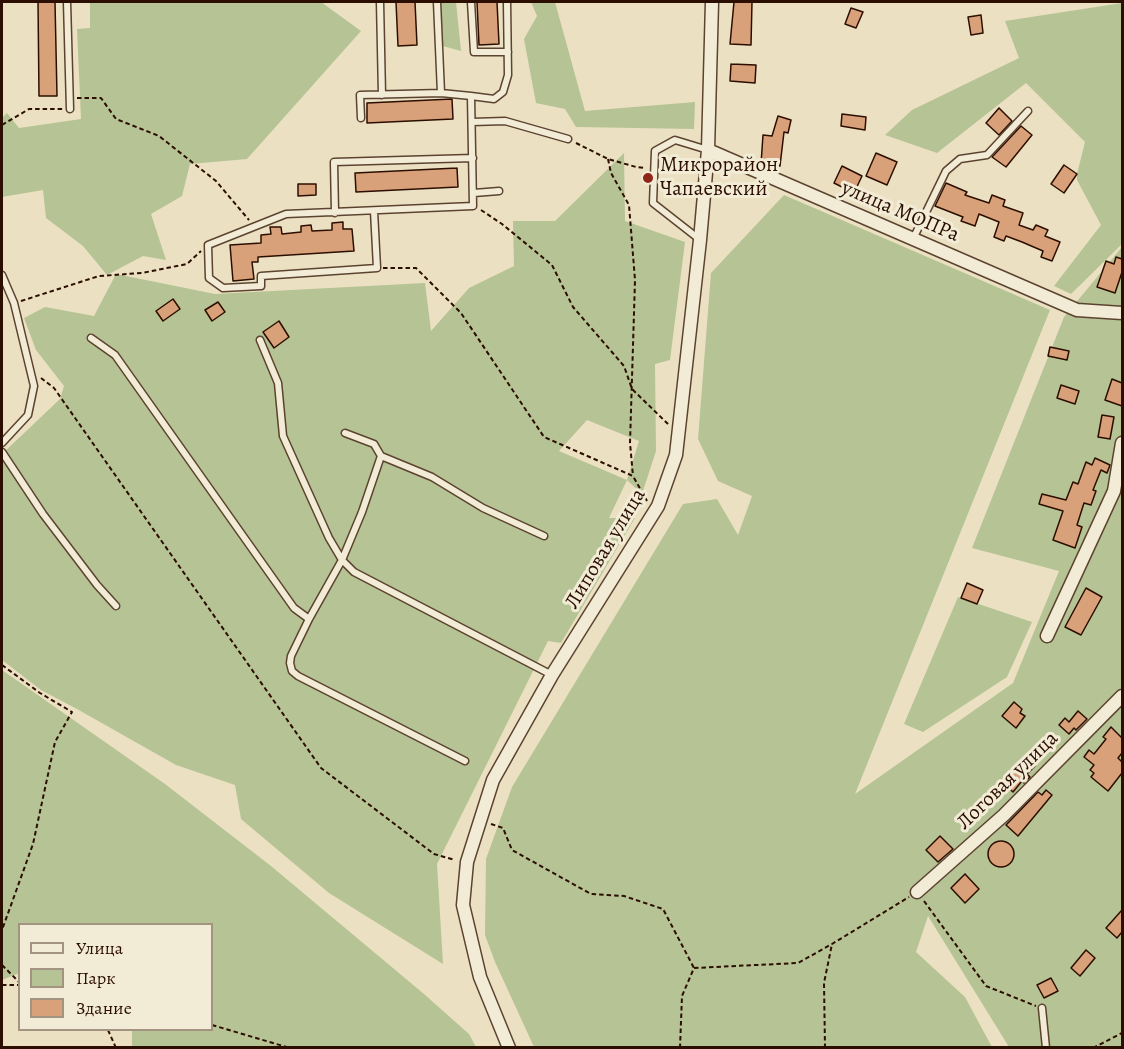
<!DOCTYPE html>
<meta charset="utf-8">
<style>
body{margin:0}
#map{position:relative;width:1124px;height:1049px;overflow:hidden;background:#ebe1c2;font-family:Alegreya,serif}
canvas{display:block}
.frame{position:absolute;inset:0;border:3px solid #2c0e00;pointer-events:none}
.legend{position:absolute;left:18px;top:923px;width:195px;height:108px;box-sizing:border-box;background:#f2ecd7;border:2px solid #a39381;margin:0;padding:8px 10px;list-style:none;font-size:18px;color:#2c0e00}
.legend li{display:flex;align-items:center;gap:12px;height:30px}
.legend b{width:30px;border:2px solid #a39381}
</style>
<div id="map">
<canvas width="1124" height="1049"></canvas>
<div class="frame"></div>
<ul class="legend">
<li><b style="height:8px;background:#f2ecd7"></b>Улица</li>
<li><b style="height:16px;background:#b6c394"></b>Парк</li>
<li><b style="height:16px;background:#d9a179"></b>Здание</li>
</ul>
</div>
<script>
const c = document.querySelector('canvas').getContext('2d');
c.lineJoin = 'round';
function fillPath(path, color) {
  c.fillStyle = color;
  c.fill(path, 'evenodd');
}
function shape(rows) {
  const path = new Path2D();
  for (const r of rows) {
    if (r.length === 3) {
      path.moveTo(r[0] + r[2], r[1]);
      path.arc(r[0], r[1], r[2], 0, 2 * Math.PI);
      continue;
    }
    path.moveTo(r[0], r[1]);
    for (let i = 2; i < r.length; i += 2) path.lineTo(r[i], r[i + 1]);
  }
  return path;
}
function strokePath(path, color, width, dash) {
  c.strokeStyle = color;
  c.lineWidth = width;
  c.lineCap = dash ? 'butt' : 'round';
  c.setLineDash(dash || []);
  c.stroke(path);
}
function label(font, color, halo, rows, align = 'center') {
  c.font = font + ' Alegreya,serif';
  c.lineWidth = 6;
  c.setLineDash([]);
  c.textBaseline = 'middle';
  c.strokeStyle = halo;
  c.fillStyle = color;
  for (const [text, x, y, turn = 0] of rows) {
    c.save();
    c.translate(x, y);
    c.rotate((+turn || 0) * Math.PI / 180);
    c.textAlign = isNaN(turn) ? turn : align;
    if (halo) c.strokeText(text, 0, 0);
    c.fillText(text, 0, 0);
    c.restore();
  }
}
fillPath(shape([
 [90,2,321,2,361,31,247,159,190,164,182,196,151,214,166,260,143,256,107,275,83,246,46,218,43,190,2,197,2,118,7,113,19,128,81,119,77,29,90,28],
 [439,2,456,2,461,51,439,45],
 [531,2,555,2,585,111,695,102,694,129,576,127,565,109,536,103,524,39,537,16],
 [1122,3,1122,244,1071,294,1054,286,1101,225,1077,180,1077,174,1085,142,1026,83,937,153,885,135,912,110,1019,58,1005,21],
 [624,153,625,221,685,242,670,360,655,364,656,451,642,494,627,480,609,518,635,518,561,643,548,641,437,864,443,964,329,893,241,819,235,785,176,765,77,709,41,690,2,660,2,454,60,399,64,386,36,350,24,318,45,307,94,316,116,274,215,294,425,283,431,331,469,288,514,266,513,221,555,221],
 [587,420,639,441,627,480,559,451],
 [784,195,1050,310,855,794,1013,683,1059,571,972,548,1064,317,1122,247,1122,1047,1009,1047,928,916,916,952,965,997,992,1047,534,1047,495,962,485,935,486,859,512,787,683,504,717,499,738,535,752,496,718,481,698,439,711,273],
 [958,597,1032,622,1007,677,923,732,904,724],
 [2,670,165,784,271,866,424,994,469,1034,476,1047,132,1047,132,1030,212,1030,212,924,20,924,19,973,2,980]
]), '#b6c394');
const building = shape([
 [38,2,55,2,57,96,39,96,38,2],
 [396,2,415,2,417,45,398,46,396,2],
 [477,2,497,2,499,44,479,45,477,2],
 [734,2,752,2,751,45,730,44,734,2],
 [851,8,863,12,856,28,845,24,851,8],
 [981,15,983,33,971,35,968,17,981,15],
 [731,64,756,65,755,83,730,81,731,64],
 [452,99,453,119,367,123,367,103,452,99],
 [999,108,1012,121,999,135,986,123,999,108],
 [842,114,866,117,865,130,841,126,842,114],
 [778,116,791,120,788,133,784,132,780,166,761,164,763,135,772,136,778,116],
 [1021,126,1032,135,1006,167,992,157,1021,126],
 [876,153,897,162,887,185,866,176,876,153],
 [1064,165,1077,174,1064,193,1051,184,1064,165],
 [842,166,862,176,854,193,834,183,842,166],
 [457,168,458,187,356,192,355,173,457,168],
 [946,183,967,192,965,195,989,203,992,195,1005,200,1003,206,1023,213,1019,225,1033,230,1036,225,1048,230,1045,236,1060,242,1052,261,1041,257,1043,251,1022,242,1006,236,1004,241,994,237,999,222,979,214,975,226,961,221,963,217,935,206,946,183],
 [298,184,316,184,316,195,298,196,298,184],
 [343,222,343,229,352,229,354,251,258,257,258,262,252,262,254,279,233,281,230,245,261,243,261,235,271,234,270,227,281,227,282,234,301,232,301,226,311,225,312,231,332,230,332,223,343,222],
 [1116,257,1122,259,1122,272,1115,293,1097,287,1106,261,1114,264,1116,257],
 [173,299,180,309,163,321,156,311,173,299],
 [218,302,225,312,212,321,205,310,218,302],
 [279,321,289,337,274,348,263,332,279,321],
 [1050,347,1069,351,1067,360,1048,356,1050,347],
 [1112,379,1122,383,1122,406,1105,400,1112,379],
 [1061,385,1079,391,1075,404,1057,398,1061,385],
 [1102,415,1114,417,1110,439,1098,437,1102,415],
 [1095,458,1110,465,1107,473,1101,470,1093,490,1096,491,1091,505,1084,503,1077,525,1082,527,1075,548,1053,540,1063,511,1039,504,1042,494,1066,500,1073,482,1078,484,1086,462,1092,465,1095,458],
 [967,583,983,590,977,604,961,598,967,583],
 [1086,588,1102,597,1081,635,1065,627,1086,588],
 [1014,702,1022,709,1020,713,1025,716,1016,728,1002,716,1014,702],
 [1078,711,1087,719,1076,730,1074,728,1069,734,1059,725,1065,718,1069,722,1078,711],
 [1111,727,1122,738,1122,753,1118,758,1122,762,1122,773,1108,791,1091,777,1094,773,1090,770,1094,765,1084,757,1089,750,1094,754,1106,739,1103,737,1111,727],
 [1025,757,1035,766,1027,774,1030,777,1024,783,1022,781,1013,792,1003,783,1025,757],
 [1046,790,1052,795,1018,836,1006,825,1038,792,1042,795,1046,790],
 [940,836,953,849,938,862,926,850,940,836],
 [1001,854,13],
 [965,874,979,889,965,903,951,888,965,874],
 [1122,910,1122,932,1117,938,1106,928,1122,910],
 [1086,950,1095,958,1080,976,1071,968,1086,950],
 [1051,978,1058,991,1044,998,1037,985,1051,978]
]);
fillPath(building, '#d9a179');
strokePath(building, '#2c0e00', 1.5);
const service = shape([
 [67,2,70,109],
 [380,2,382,95],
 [437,2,441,93],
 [471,2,474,52,508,52],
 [471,96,494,99,503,92,508,75,507,2],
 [361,118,360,95,441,93,471,96,473,206,286,214,208,245,209,278,223,288,261,286,261,276,377,268,374,211],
 [472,122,505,121,568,139],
 [474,193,499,191],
 [335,213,334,162,473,158],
 [699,239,653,203,655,151,675,140,708,150],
 [913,239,946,171,960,159,987,155,1028,111],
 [2,275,14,303,34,386,28,415,2,443],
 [91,338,115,355,294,608,309,619],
 [260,340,278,383,283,436,329,538,342,560,354,572,552,675],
 [345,433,374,444,381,456],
 [2,452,43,514,97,585,116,606],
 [465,761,298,676,292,671,290,663,291,656,309,619,342,560,362,512,381,456,432,477,483,508,544,536],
 [1042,1008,1046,1048]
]);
const minor = shape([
 [708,150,1077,310,1122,313],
 [1047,636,1114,491,1122,443],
 [917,892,1004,815,1122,696],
 [509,1048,480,977,463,905,467,862,493,780,552,675,658,506,676,455,700,240,708,150,712,2]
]);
strokePath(service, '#5c4330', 9);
strokePath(minor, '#5c4330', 15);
strokePath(shape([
 [77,98,101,98,116,119,159,136,216,181,249,220],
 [2,125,29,109,63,109],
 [576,143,608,159,636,167,646,168],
 [608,159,611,173,629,205,635,280,630,443,633,476],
 [481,210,502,224,552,265,573,307,624,366,632,389,669,425],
 [383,268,416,268,461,313,544,437,633,476,647,501],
 [21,301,99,276,142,273,187,264,201,251],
 [41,378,54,388,321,768,434,854,455,860],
 [2,665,40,693,72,712,55,742,33,844,2,930],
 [491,824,503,828,512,850,591,894,624,896,663,909,694,968],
 [924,901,986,986,1036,1006],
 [2,965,20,983],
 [2,985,20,985],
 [212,1025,290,1048],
 [108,1030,116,1048],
 [680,1048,682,996,694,968,798,963,832,944,909,897],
 [825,1048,824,983,832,944],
 [1093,1048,1122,1033]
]), '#2c0e00', 2, [4.5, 3]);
strokePath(service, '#f2ecd7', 6);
strokePath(minor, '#f2ecd7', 12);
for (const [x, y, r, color] of [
 [648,178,6,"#8f2418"]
]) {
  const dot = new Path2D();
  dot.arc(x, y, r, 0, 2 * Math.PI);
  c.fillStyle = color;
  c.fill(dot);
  strokePath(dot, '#f2ecd7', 2);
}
label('21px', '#2c0e00', '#f2ecd7', [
 ["Микрорайон",660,166],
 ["Чапаевский",660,190]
], 'left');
label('21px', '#2c0e00', '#f2ecd7', [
 ["улица МОПРа",900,212,23],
 ["Липовая улица",606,549,-59],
 ["Логовая улица",1008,781,-44]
]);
</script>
